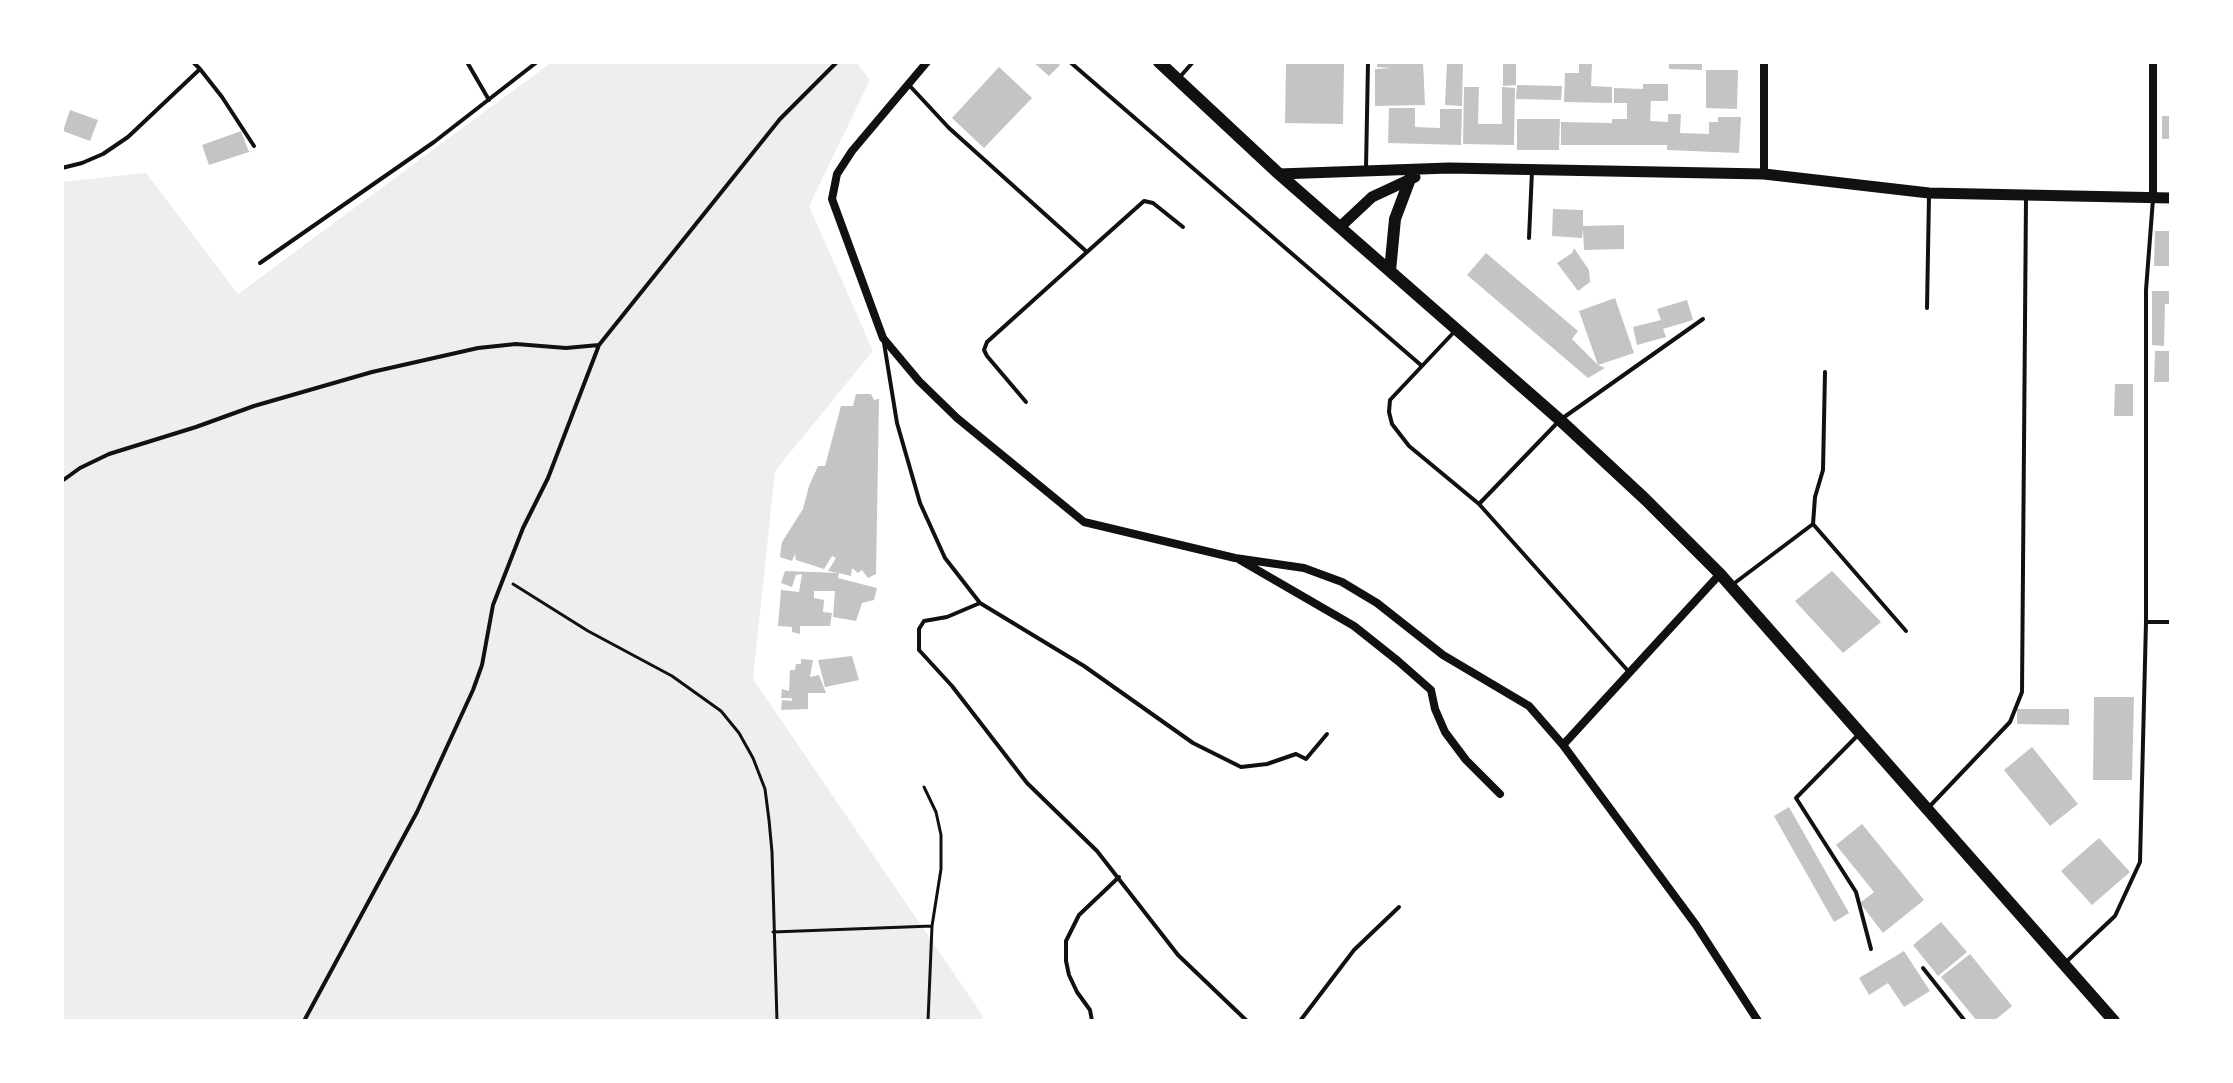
<!DOCTYPE html>
<style>
body{margin:0}
#map{position:relative;width:2233px;height:1083px;overflow:hidden;background:#fff;font-family:"Noto Sans",sans-serif}
canvas{display:block}
.frame{position:absolute;inset:0;border:64px solid #fff;pointer-events:none}
</style>
<div id="map">
<canvas width="2233" height="1083"></canvas>
<div class="frame"></div>
</div>
<script>
const c = document.querySelector('canvas').getContext('2d');
c.lineJoin = 'round';
function fillPath(path, color) {
  c.fillStyle = color;
  c.fill(path, 'evenodd');
}
function shape(rows) {
  const path = new Path2D();
  for (const r of rows) {
    path.moveTo(r[0], r[1]);
    for (let i = 2; i < r.length; i += 2) path.lineTo(r[i], r[i + 1]);
  }
  return path;
}
function strokePath(path, color, width, dash) {
  c.strokeStyle = color;
  c.lineWidth = width;
  c.lineCap = dash ? 'butt' : 'round';
  c.setLineDash(dash || []);
  c.stroke(path);
}
fillPath(shape([
 [552,62,856,62,870,80,809,206,873,351,775,471,753,679,983,1016,980,1021,62,1021,62,182,146,173,238,294]
]), '#eee');
fillPath(shape([
 [1033,62,1057,62,1060,65,1049,76],
 [1377,62,1423,62,1425,105,1375,106,1375,69,1391,68,1377,67],
 [1447,62,1463,62,1462,106,1445,105],
 [1669,62,1702,62,1702,70,1669,69],
 [1286,63,1344,64,1343,124,1285,123],
 [1579,63,1592,63,1591,86,1612,87,1612,103,1564,102,1565,73,1579,73],
 [1503,64,1516,64,1516,85,1503,86],
 [999,67,1032,98,984,148,952,118],
 [1706,70,1738,70,1737,109,1706,108],
 [1643,84,1668,84,1668,101,1651,101,1650,121,1668,122,1668,114,1681,114,1680,133,1709,134,1709,122,1718,122,1718,117,1741,117,1739,153,1667,150,1667,145,1561,145,1561,122,1612,123,1612,119,1627,119,1627,103,1614,103,1614,88,1643,89],
 [1517,85,1562,86,1561,100,1516,99],
 [1464,87,1479,87,1478,124,1502,124,1502,87,1515,88,1514,145,1463,144],
 [1389,108,1415,108,1415,127,1440,128,1440,109,1462,109,1461,145,1388,143],
 [70,110,98,120,90,141,63,131],
 [2162,116,2171,116,2171,139,2162,139],
 [1517,119,1560,119,1559,150,1517,150],
 [241,131,249,152,209,165,202,145],
 [1553,209,1583,210,1583,226,1624,225,1624,249,1584,250,1583,229,1582,238,1552,236],
 [2155,231,2171,231,2171,266,2154,266],
 [1574,248,1589,270,1590,282,1578,291,1557,263,1572,253],
 [1486,253,1578,331,1572,339,1598,365,1579,311,1615,298,1634,353,1598,365,1605,368,1588,378,1467,275],
 [2152,291,2171,291,2171,304,2165,304,2164,346,2152,345],
 [1687,300,1693,320,1663,329,1666,337,1637,345,1633,327,1661,320,1657,309],
 [2155,351,2171,351,2171,382,2154,382],
 [2115,384,2133,384,2133,416,2114,416],
 [856,394,871,394,874,400,879,399,876,574,868,578,862,570,858,573,852,568,851,576,839,573,838,578,877,588,874,600,862,603,856,621,833,617,835,591,814,591,814,598,824,600,823,612,832,613,830,626,800,626,800,634,792,632,792,627,778,626,781,590,799,592,802,574,796,575,792,587,781,583,785,571,839,573,828,571,836,558,832,556,824,569,796,560,795,554,792,561,780,557,782,542,803,509,809,486,818,466,825,466,841,406,853,406],
 [1832,571,1881,622,1843,653,1795,601],
 [852,656,859,680,825,687,818,660],
 [801,659,813,660,810,677,819,675,826,693,808,693,808,709,781,710,782,700,792,701,792,698,781,698,782,689,789,691,790,670,795,670,796,664,801,664],
 [2094,697,2134,697,2132,780,2093,780],
 [2017,709,2069,709,2069,725,2017,724],
 [2032,747,2078,804,2050,826,2004,770],
 [1789,807,1849,913,1834,922,1774,816],
 [1862,824,1924,900,1883,933,1860,903,1874,892,1836,845],
 [2099,838,2130,872,2092,905,2061,871],
 [1941,922,1967,952,1938,976,1913,945],
 [1904,951,1930,991,1904,1007,1888,983,1869,995,1859,978],
 [1970,954,2012,1006,1994,1021,1977,1021,1941,977]
]), '#c4c4c4');
strokePath(shape([
 [513,584,588,631,672,676,721,711,739,733,753,758,765,789,769,820,772,852,777,1021],
 [924,787,936,812,941,835,941,869,932,926,928,1021],
 [773,932,932,926]
]), '#111', 3);
strokePath(shape([
 [193,62,200,69],
 [467,62,489,100],
 [1070,62,1422,366],
 [1179,78,1193,62],
 [909,85,949,128,1087,252,1144,201,1153,203,1183,227],
 [62,168,82,163,103,154,128,137,200,69,222,97,254,146],
 [1366,168,1368,62],
 [1529,238,1532,171],
 [260,263,434,142,537,62],
 [1927,308,1929,196],
 [1455,331,1390,400,1389,412,1392,424,1409,446,1479,504,1560,420,1703,319],
 [884,343,897,423,920,503,945,558,980,603],
 [1026,402,987,356,984,350,987,342,1087,252],
 [62,481,80,468,109,454,196,427,254,406,372,372,478,348,516,344,566,348,599,345],
 [1479,504,1629,672],
 [1813,524,1815,497,1823,470,1825,372],
 [1732,585,1813,524,1906,631],
 [2146,622,2171,622],
 [1858,735,1796,798,1856,892,1871,949],
 [1930,806,2010,722,2022,692,2026,198],
 [2065,963,2115,916,2140,862,2146,622,2146,290,2153,199],
 [1923,968,1965,1021],
 [304,1021,417,812,473,690,482,665,493,605,523,528,548,478,599,345,780,119,837,62],
 [1092,1021,1090,1010,1077,992,1069,975,1066,961,1066,941,1079,915,1119,877],
 [1247,1021,1178,955,1097,851,1027,783,952,686,919,650,919,629,924,621,947,617,980,603,1084,666,1193,743,1241,767,1267,764,1296,754,1306,759,1327,734],
 [1300,1021,1354,950,1399,907]
]), '#111', 4);
strokePath(shape([
 [927,62,852,151,837,174,832,199,883,338,919,381,957,418,1084,522,1235,558,1304,568,1342,582,1377,603,1443,655,1529,706,1563,745,1696,925,1758,1021],
 [1764,62,1764,174],
 [2153,198,2153,62],
 [1240,560,1354,626,1398,661,1431,690,1435,709,1445,732,1466,760,1500,794],
 [1563,745,1720,574]
]), '#111', 8);
strokePath(shape([
 [1279,174,1449,168,1764,174,1929,193,2171,198],
 [1340,227,1372,197,1415,177]
]), '#111', 11);
strokePath(shape([
 [1159,62,1279,174,1560,420,1645,499,1720,574,2114,1021],
 [1390,271,1395,219,1410,179]
]), '#111', 12);
</script>
